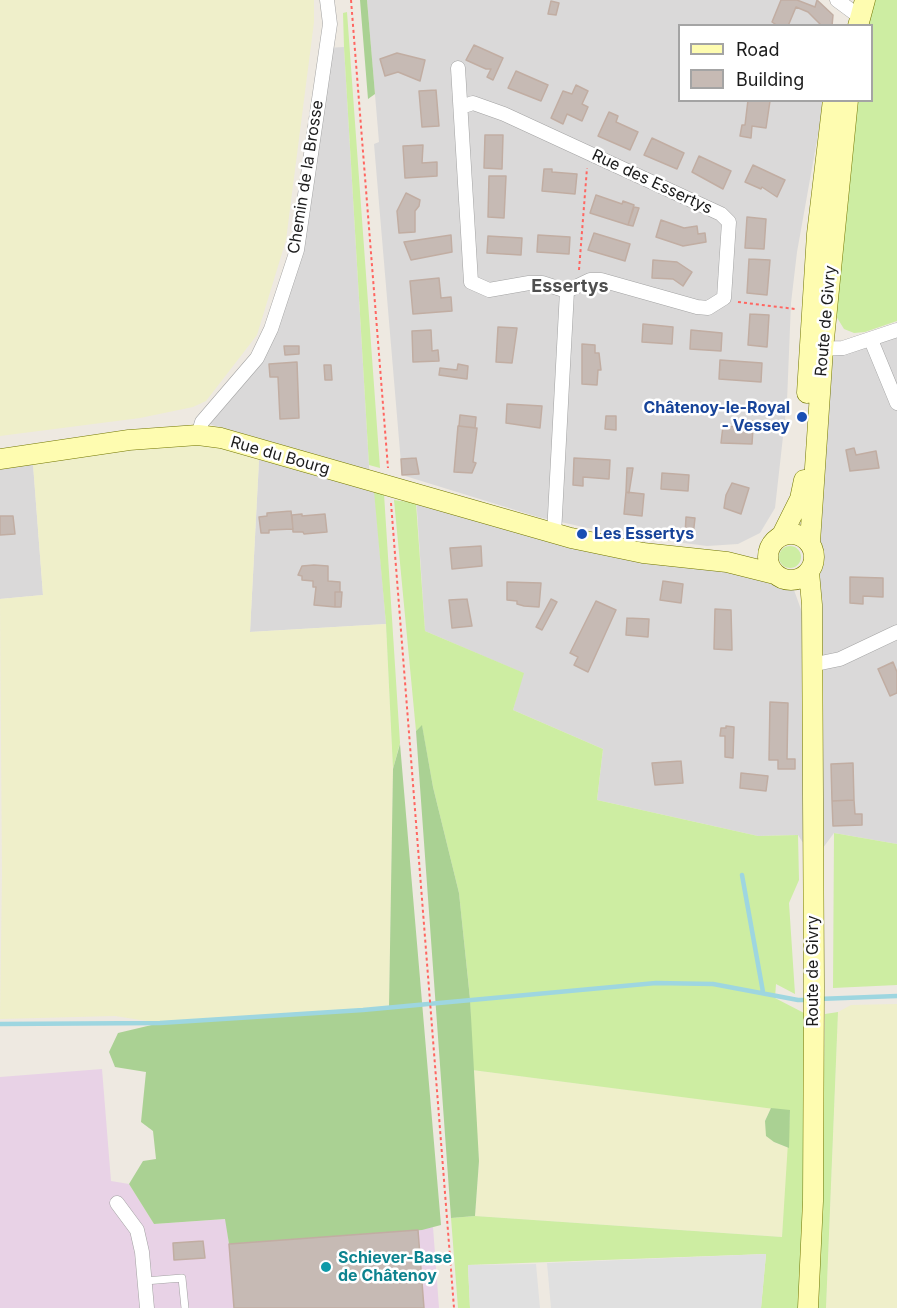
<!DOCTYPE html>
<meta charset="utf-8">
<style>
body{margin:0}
#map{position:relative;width:897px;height:1308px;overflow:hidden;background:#eee9e1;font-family:Inter,sans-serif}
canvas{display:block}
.legend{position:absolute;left:678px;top:24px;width:195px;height:78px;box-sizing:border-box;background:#fff;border:2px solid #a4a4a4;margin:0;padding:8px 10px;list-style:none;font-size:18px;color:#1c1c1c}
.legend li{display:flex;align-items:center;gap:12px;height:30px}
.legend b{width:30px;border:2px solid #a4a4a4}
</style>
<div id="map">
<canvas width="897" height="1308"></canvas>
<ul class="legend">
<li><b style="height:8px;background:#fefcb0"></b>Road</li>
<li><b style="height:16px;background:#c6bab4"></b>Building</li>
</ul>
</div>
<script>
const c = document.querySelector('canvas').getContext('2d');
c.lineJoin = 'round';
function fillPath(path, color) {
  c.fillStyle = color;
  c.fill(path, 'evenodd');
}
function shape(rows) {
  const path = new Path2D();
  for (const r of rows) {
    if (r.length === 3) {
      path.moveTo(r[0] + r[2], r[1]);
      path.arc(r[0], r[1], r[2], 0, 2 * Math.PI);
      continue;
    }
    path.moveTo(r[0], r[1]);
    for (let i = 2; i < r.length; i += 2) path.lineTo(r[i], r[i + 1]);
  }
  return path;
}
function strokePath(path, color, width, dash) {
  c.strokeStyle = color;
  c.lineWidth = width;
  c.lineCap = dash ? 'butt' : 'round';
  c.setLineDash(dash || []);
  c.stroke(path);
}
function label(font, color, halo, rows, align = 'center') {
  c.font = font + ' Inter,sans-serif';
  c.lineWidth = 5;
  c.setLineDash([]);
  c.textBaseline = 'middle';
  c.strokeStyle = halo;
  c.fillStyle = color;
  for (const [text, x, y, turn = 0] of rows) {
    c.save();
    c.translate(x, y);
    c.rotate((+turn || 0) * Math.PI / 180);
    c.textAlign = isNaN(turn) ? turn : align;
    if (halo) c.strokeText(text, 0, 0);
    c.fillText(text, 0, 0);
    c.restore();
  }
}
fillPath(shape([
 [367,0,817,0,831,14,831,25,680,26,680,100,824,101,797,252,791,303,787,401,775,508,760,533,738,544,707,546,615,534,538,517,402,475,374,144,379,142],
 [344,47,369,465,369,470,202,422,257,359,297,250,326,48],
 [897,330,897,844,834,833,814,860,798,835,758,836,597,800,603,749,513,710,523,673,425,631,416,495,780,578,787,580,794,590,809,632,809,572,814,563,814,551,810,542,823,349],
 [259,460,374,483,386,624,250,632],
 [33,464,43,595,0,599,0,469]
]), '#dad9d9');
fillPath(shape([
 [102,1069,111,1181,129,1184,154,1224,226,1219,229,1244,433,1227,439,1308,0,1308,0,1077]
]), '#e8d2e6');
fillPath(shape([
 [0,0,314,0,314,22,286,240,257,335,206,401,193,407,140,418,0,436],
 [168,443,205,443,259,460,250,632,386,624,393,769,389,1007,160,1023,115,1016,0,1019,2,875,0,599,43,595,33,464],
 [897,1004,897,1308,826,1308,838,1012,851,1005],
 [472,1070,771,1108,765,1121,774,1142,789,1148,782,1237,475,1216,479,1161]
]), '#efefca');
fillPath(shape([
 [872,0,897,0,897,321,865,332,854,333,844,329,833,311,853,101,872,100,872,26,865,25],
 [347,12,380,468,369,465,344,47,343,13],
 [374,491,384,494,400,743,393,769,386,624],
 [394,500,416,503,425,631,524,673,513,710,603,749,597,800,758,836,798,835,799,880,789,903,795,994,776,984,775,998,804,1013,804,1251,800,1308,761,1308,766,1254,468,1265,470,1308,458,1308,451,1218,475,1216,782,1237,790,1111,472,1070,470,999,459,893,433,787,422,726,416,731],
 [790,557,11],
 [834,833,897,844,897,985,833,988],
 [838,1012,826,1308,815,1308,822,1190,825,1014]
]), '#cdeda2');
fillPath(shape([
 [360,0,367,0,375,94,368,99],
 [422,725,433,787,459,893,470,999,479,1161,475,1216,451,1218,416,731],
 [400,744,441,1225,422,1230,229,1244,225,1219,154,1224,129,1184,143,1161,156,1159,153,1131,141,1122,146,1072,115,1067,109,1052,118,1033,160,1023,389,1007,393,769],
 [771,1108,790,1110,789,1148,774,1142,766,1136,765,1121]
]), '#aad193');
fillPath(shape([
 [766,1254,761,1308,551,1308,547,1263],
 [536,1264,540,1308,470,1308,468,1265]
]), '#e0e0e0');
strokePath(shape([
 [742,875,763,992],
 [818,999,897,996],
 [0,1024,160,1023,363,1010,656,983,713,984,798,1000,810,1000]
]), '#9ed6e0', 4.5);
const building = shape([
 [781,0,797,0,815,7,817,0,833,15,832,26,822,26,808,12,796,7,788,26,778,26,772,22,781,0],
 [551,1,559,3,556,15,548,14,551,1],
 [474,45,503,58,493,80,487,77,491,69,486,69,466,60,474,45],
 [397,53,425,60,420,81,398,72,385,76,380,59,397,53],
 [516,71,548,85,541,101,508,88,516,71],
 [576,85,588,91,582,104,588,107,582,121,567,114,563,124,551,118,563,91,572,94,576,85],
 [436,90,439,126,422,127,419,91,436,90],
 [748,100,770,101,766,128,752,126,751,138,740,136,742,125,745,125,748,100],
 [609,112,618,116,616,122,638,132,630,150,598,136,609,112],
 [485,135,503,135,502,169,484,168,485,135],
 [652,138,684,153,677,169,644,155,652,138],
 [423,145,422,163,437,162,437,176,405,178,403,146,423,145],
 [699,156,731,171,723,189,692,172,699,156],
 [753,165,785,180,777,197,762,187,761,189,745,182,753,165],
 [544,169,552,169,552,172,577,174,575,194,542,191,544,169],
 [489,176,506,176,504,218,488,217,489,176],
 [406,193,420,200,419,206,415,211,415,232,399,233,397,211,406,193],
 [596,195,622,204,623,201,634,205,628,225,590,213,596,195],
 [634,207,639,208,633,226,628,225,634,207],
 [747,217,766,219,764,249,745,248,747,217],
 [661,220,684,228,697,226,698,234,705,233,706,242,683,246,656,237,661,220],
 [594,233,630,244,625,261,588,250,594,233],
 [451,235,452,252,411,260,404,242,451,235],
 [538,235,570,237,569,254,537,252,538,235],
 [488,236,522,238,521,255,487,253,488,236],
 [749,259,770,260,767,295,747,293,749,259],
 [653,260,677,262,692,272,683,286,673,279,652,278,653,260],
 [439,278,441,298,451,297,452,311,413,314,410,281,439,278],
 [750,314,769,315,767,347,748,345,750,314],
 [643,324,673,327,672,344,642,342,643,324],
 [498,327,517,328,512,363,496,362,498,327],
 [431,330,432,351,438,350,439,361,413,362,412,331,431,330],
 [691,330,722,333,721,351,690,349,691,330],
 [582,344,595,345,595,353,599,353,601,370,598,370,597,385,582,384,582,344],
 [284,346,299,346,299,354,285,355,284,346],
 [720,360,762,363,761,382,719,379,720,360],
 [297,362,299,418,280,419,278,377,270,377,269,364,297,362],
 [458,364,468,366,467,379,439,375,440,368,457,370,458,364],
 [324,365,331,365,332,380,325,380,324,365],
 [507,404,542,406,540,428,506,423,507,404],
 [460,415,476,417,475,428,459,426,460,415],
 [606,416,616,416,616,430,605,429,606,416],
 [739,420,754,421,753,428,739,427,739,420],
 [458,426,477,428,473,462,476,463,472,473,454,472,458,426],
 [723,426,753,428,752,444,721,443,723,426],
 [854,448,856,455,876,451,879,468,850,471,846,450,854,448],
 [416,458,419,474,402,475,401,459,416,458],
 [574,458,610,460,609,479,583,477,583,486,573,485,574,458],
 [627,468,633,468,629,493,626,492,627,468],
 [662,473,689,475,688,491,661,489,662,473],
 [732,483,749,488,741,514,724,508,726,495,732,483],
 [626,492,644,494,642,516,624,514,626,492],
 [291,511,293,529,269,530,269,533,261,533,259,517,267,516,267,513,291,511],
 [302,514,302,516,325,514,327,532,304,534,303,532,293,532,292,515,302,514],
 [0,516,13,516,15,534,0,535,0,516],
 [686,517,695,518,693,536,685,535,686,517],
 [481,546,482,566,452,569,450,548,481,546],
 [314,565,328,566,328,581,340,582,340,592,335,592,335,607,314,605,316,587,313,587,313,581,302,580,302,576,298,575,302,566,314,565],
 [850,577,883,578,883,597,863,596,863,604,850,603,850,577],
 [663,581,683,584,681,603,660,600,663,581],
 [507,582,541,583,539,607,524,606,517,604,517,601,507,600,507,582],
 [335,592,342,592,341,607,335,607,335,592],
 [467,599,472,626,452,628,449,600,467,599],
 [551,599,557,602,542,630,536,627,551,599],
 [596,601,616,610,588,672,574,665,578,657,570,653,596,601],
 [715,609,731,610,732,650,714,649,715,609],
 [627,618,649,619,648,637,626,635,627,618],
 [893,662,897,672,897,693,890,696,878,669,893,662],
 [770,702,788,703,787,759,795,759,795,769,778,769,778,760,769,760,770,702],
 [726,726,734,727,733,758,725,757,725,736,720,736,721,728,726,728,726,726],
 [681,761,683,783,655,785,652,763,681,761],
 [853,763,854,800,832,801,831,764,853,763],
 [741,773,768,776,766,791,740,788,741,773],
 [854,800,855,814,862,814,862,825,833,826,832,801,854,800],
 [418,1230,424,1308,234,1308,229,1244,418,1230],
 [203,1241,205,1258,174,1260,173,1243,203,1241]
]);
fillPath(building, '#c6bab4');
strokePath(building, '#c1ada2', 1.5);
const lane = shape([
 [145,1281,182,1278,185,1308]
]);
const street = shape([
 [837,0,860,17],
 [458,68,471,282,489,290,529,283,542,283,567,291],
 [461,107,473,103,504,114,721,214,729,222,724,298,708,308,697,307,601,280,590,280,567,291],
 [871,340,897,403],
 [817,349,843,348,897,330],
 [198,435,202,422,257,358,271,329,297,250,330,24,327,0],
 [554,534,567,291],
 [811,665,840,659,897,632],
 [117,1203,137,1230,142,1252,147,1308]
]);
const secondary = shape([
 [858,26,865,0],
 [807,393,817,234,833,100],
 [0,459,129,440,198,435,221,438,571,538,643,553,727,562,775,574],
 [791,557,23],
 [782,535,800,499,804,480],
 [810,542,823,349,848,100],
 [808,1308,813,1201,814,987,812,605,809,572]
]);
strokePath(lane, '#a3a3a3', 8);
strokePath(street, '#a3a3a3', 15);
strokePath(secondary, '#727600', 21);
strokePath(shape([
 [351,0,388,468],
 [579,270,587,168],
 [738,302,795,309],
 [391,503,454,1308]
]), '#ff6661', 2, [3, 3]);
strokePath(lane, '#fff', 7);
strokePath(street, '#fff', 14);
strokePath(secondary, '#fefcb0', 20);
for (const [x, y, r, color] of [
 [802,417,6,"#1a4fb4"],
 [582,534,6,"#1a4fb4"],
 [326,1267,6,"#0f9aa8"]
]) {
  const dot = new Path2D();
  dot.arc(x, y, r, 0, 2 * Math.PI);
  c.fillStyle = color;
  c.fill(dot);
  strokePath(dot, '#fff', 2);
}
label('16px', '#1c1c1c', '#fff', [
 ["Chemin de la Brosse",306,177,-81],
 ["Rue des Essertys",652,182,25],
 ["Route de Givry",826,321,-85],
 ["Rue du Bourg",280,456,16],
 ["Route de Givry",813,971,-90]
]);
label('bold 16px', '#164399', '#fff', [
 ["Châtenoy-le-Royal",790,408],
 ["- Vessey",790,426],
 ["Les Essertys",594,534,"left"]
], 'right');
label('bold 16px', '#0d838f', '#fff', [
 ["Schiever-Base",338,1258],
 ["de Châtenoy",338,1276]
], 'left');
label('bold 18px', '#4f4f4f', '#fff', [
 ["Essertys",570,287]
]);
</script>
